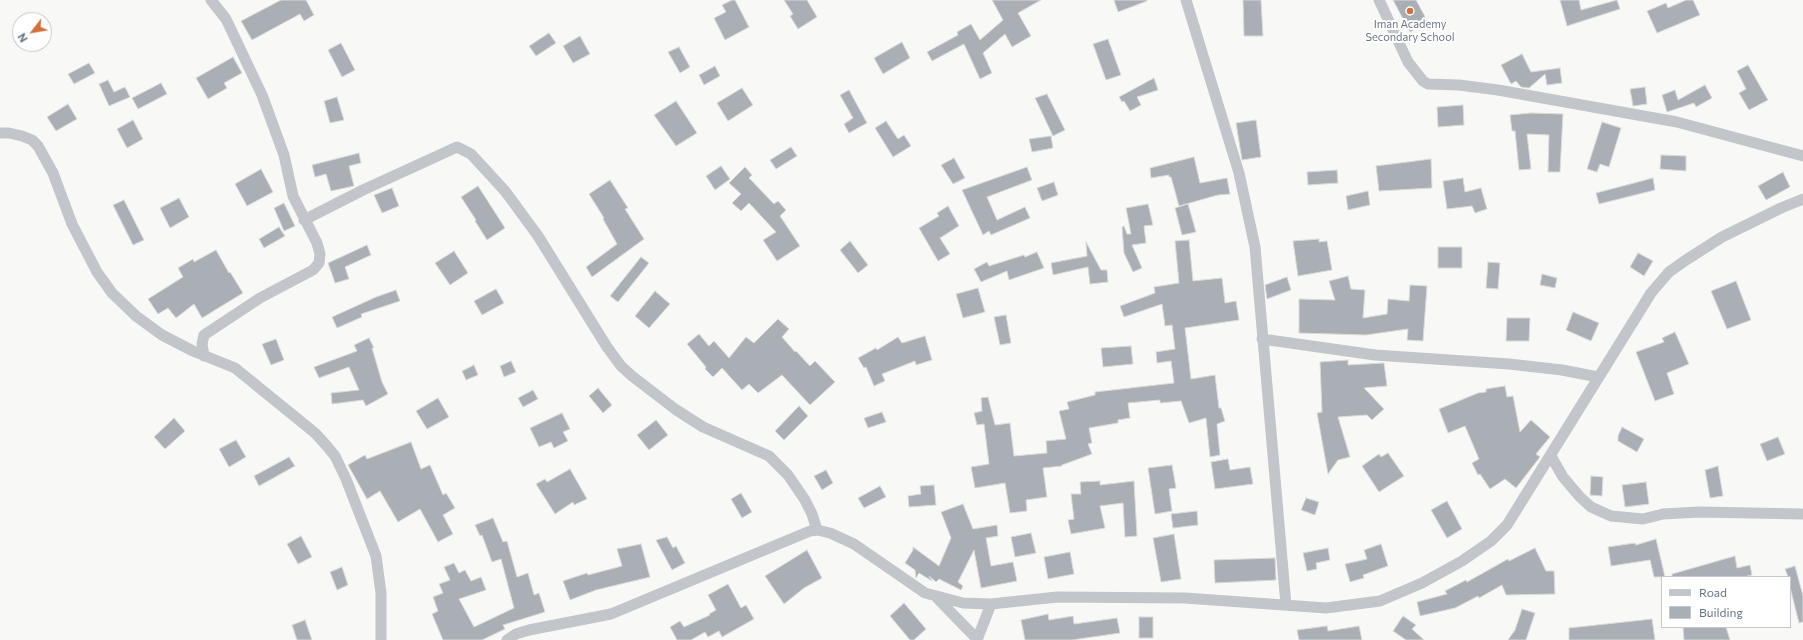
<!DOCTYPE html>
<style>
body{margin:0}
#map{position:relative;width:1803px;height:640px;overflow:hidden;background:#f8f8f6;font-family:Commissioner,sans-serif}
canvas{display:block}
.legend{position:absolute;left:1661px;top:576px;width:130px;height:52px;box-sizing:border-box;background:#fff;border:1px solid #c3c8ce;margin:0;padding:5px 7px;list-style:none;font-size:12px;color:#6a7584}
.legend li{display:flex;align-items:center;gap:8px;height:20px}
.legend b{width:20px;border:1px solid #c3c8ce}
.north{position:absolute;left:12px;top:12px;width:40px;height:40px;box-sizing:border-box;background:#fff;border:1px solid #c3c8ce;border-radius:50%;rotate:239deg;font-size:11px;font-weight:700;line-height:16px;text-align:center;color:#6a7584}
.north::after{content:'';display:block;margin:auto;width:14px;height:18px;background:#d36f3b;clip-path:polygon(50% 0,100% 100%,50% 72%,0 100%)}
</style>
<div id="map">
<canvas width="1803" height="640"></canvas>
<ul class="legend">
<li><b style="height:5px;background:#c2c5c9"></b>Road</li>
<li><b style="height:11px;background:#aaafb6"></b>Building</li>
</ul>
<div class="north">N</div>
</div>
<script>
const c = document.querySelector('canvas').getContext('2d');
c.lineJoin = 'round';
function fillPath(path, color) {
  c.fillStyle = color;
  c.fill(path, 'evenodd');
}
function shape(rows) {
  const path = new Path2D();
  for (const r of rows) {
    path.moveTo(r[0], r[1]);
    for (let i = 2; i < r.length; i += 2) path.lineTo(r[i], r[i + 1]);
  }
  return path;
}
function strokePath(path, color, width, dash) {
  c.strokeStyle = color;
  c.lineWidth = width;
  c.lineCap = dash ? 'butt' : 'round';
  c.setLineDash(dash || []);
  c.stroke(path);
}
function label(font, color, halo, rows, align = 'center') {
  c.font = font + ' Commissioner,sans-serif';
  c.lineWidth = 4;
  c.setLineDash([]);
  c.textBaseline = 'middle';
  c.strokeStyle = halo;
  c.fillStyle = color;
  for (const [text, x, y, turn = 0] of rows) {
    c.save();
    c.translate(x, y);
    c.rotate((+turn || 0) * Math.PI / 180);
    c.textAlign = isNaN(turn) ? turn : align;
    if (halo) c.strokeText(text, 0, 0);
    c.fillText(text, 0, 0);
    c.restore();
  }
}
const building = shape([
 [281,0,306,0,314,15,304,21,300,14,252,40,241,21,281,0],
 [732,0,735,0,749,27,725,40,714,18,726,12,722,5,732,0],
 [784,0,807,0,817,17,798,29,790,16,793,14,784,0],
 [992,0,1041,0,1018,13,1031,36,1012,47,1005,34,983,53,992,73,980,79,964,44,932,61,927,52,958,35,957,32,971,24,980,40,1003,20,992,0],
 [1114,0,1147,0,1147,1,1118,12,1114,0],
 [1243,0,1261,0,1263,36,1244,36,1243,0],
 [1393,0,1416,0,1428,22,1410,32,1393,0],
 [1560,0,1579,0,1581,10,1617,0,1620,9,1567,26,1560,0],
 [1686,0,1693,0,1700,15,1657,33,1647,11,1666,3,1668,8,1686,0],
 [549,33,556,43,536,56,529,46,549,33],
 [580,36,590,54,573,63,563,46,580,36],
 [1108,39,1121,75,1106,80,1093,44,1108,39],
 [902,42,910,58,883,74,874,58,902,42],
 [341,43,355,70,342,77,328,50,341,43],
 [679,47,690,67,680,73,668,52,679,47],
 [1522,54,1531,72,1560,68,1562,83,1547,85,1545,74,1529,88,1521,87,1516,81,1511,84,1501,65,1522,54],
 [233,57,242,73,224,83,227,88,208,99,196,78,233,57],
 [89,63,95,73,74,84,68,74,89,63],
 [1748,65,1768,100,1749,110,1739,93,1746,89,1737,71,1748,65],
 [715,66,720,76,704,85,699,75,715,66],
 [1154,78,1158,90,1137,97,1141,105,1130,111,1124,101,1122,102,1119,97,1154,78],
 [108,80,114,92,125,87,130,97,109,106,99,84,108,80],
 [161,83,167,94,138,109,132,98,161,83],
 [1705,85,1712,98,1696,107,1694,103,1667,112,1662,95,1675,90,1678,100,1705,85],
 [1645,87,1647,104,1633,106,1630,89,1645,87],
 [742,88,753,105,728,121,717,103,742,88],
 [849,90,867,123,849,133,844,124,853,118,840,95,849,90],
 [1047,94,1065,130,1053,136,1035,98,1047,94],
 [337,97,344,120,330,123,324,101,337,97],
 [676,101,697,133,676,146,654,115,676,101],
 [68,104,77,119,56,131,47,117,68,104],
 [1463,105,1464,125,1438,127,1437,107,1463,105],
 [1531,113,1563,114,1560,172,1548,172,1549,135,1527,134,1531,169,1519,170,1515,131,1512,131,1510,115,1531,113],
 [133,120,143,139,127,148,117,129,133,120],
 [1256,120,1261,157,1242,160,1236,123,1256,120],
 [886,121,898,139,904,135,911,146,893,157,875,128,886,121],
 [1602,122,1621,128,1609,167,1600,164,1597,172,1587,169,1602,122],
 [1051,136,1053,148,1032,152,1029,139,1051,136],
 [791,147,797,156,776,169,770,160,791,147],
 [359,153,361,163,349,166,354,186,331,191,326,174,315,177,312,165,359,153],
 [1661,155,1686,156,1686,171,1660,169,1661,155],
 [1194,157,1200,183,1227,178,1230,194,1218,195,1179,206,1171,177,1169,177,1169,175,1151,178,1150,168,1194,157],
 [954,158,965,178,953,184,941,165,954,158],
 [1431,159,1432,188,1379,191,1376,166,1431,159],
 [721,166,730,179,715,190,706,176,721,166],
 [745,167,752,175,749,178,774,204,778,201,786,210,780,216,800,246,777,261,763,240,776,232,749,203,741,211,732,203,741,194,729,183,745,167],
 [1027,167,1032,180,987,197,997,220,1025,207,1030,218,991,235,989,231,983,235,962,190,1027,167],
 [261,169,273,192,247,206,235,184,261,169],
 [1337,170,1338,183,1308,185,1307,172,1337,170],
 [1783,172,1790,187,1766,200,1758,186,1783,172],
 [1463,178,1465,192,1481,188,1487,209,1475,213,1472,206,1447,209,1443,181,1463,178],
 [1653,178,1655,190,1599,204,1596,193,1653,178],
 [610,180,628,208,625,209,644,239,592,277,586,267,617,244,603,219,604,218,589,194,610,180],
 [1054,182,1058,195,1042,201,1037,188,1054,182],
 [478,186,505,228,487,240,475,221,476,220,461,197,478,186],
 [392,188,399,206,382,213,374,195,392,188],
 [1368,191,1370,205,1348,210,1346,196,1368,191],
 [179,198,189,217,170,228,160,208,179,198],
 [124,200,144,240,133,245,113,205,124,200],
 [284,203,295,226,284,231,274,208,284,203],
 [1148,204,1153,225,1144,226,1146,243,1132,245,1142,268,1133,272,1124,253,1122,227,1124,226,1127,234,1131,234,1126,208,1148,204],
 [1188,204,1196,232,1182,235,1175,208,1188,204],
 [948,206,959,226,940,238,950,254,938,261,919,228,939,216,937,213,948,206],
 [279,227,285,236,264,248,259,239,279,227],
 [1319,239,1319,242,1327,241,1332,270,1298,276,1293,241,1319,239],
 [1189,240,1193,281,1222,278,1225,303,1236,301,1239,320,1185,328,1191,379,1215,375,1219,408,1221,408,1225,421,1217,424,1220,455,1210,457,1206,418,1189,423,1181,401,1160,403,1160,400,1128,403,1130,418,1118,420,1118,423,1089,428,1092,443,1088,444,1092,454,1062,465,1062,466,1043,468,1047,497,1026,500,1027,511,1010,513,1005,483,975,488,971,467,989,464,984,424,977,425,974,413,982,411,981,398,988,397,995,425,1010,423,1014,456,1047,453,1046,441,1066,439,1059,411,1069,409,1067,402,1095,395,1095,392,1174,383,1171,361,1157,363,1156,352,1175,349,1172,325,1165,326,1162,304,1124,317,1120,306,1155,293,1154,287,1179,283,1175,241,1189,240],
 [850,241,868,265,858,273,840,250,850,241],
 [1086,242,1101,270,1107,270,1108,282,1090,284,1088,267,1053,275,1051,263,1087,256,1086,242],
 [367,245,371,255,345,267,349,279,335,283,328,263,367,245],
 [1438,247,1462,247,1462,268,1438,268,1438,247],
 [216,250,229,273,230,272,243,293,202,318,194,304,176,318,168,308,158,314,148,299,183,277,178,268,193,259,194,262,216,250],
 [454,251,468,273,450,285,435,263,454,251],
 [1037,252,1044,268,1009,280,1007,271,981,282,974,269,987,262,989,266,1024,255,1025,257,1037,252],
 [1638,253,1653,261,1644,276,1630,267,1638,253],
 [641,257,649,263,618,302,610,296,641,257],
 [1488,262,1500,263,1498,289,1486,288,1488,262],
 [1542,274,1557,278,1555,288,1540,285,1542,274],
 [1348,276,1351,289,1365,290,1363,318,1387,314,1388,299,1409,301,1410,285,1427,286,1423,341,1407,340,1408,329,1366,335,1299,333,1299,299,1335,300,1329,281,1348,276],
 [1287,277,1291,290,1267,299,1265,285,1287,277],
 [1736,281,1751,320,1727,329,1711,291,1736,281],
 [978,288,985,312,963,318,956,294,978,288],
 [496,289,504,303,482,315,474,301,496,289],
 [396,290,400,301,361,314,362,317,337,328,332,317,376,297,396,290],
 [655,291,670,304,649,328,635,316,655,291],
 [1573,312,1599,323,1591,341,1566,330,1573,312],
 [1006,315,1011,343,1000,345,994,317,1006,315],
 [1507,318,1530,318,1529,341,1506,341,1507,318],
 [778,319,789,329,782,337,795,352,796,351,810,366,815,361,835,382,810,405,782,375,758,393,749,384,742,390,722,368,713,377,705,369,706,367,687,344,699,334,709,346,714,341,729,358,746,337,754,343,778,319],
 [1675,332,1689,364,1667,373,1674,394,1655,401,1636,352,1664,342,1662,338,1675,332],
 [925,336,932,360,916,365,915,361,882,374,885,381,874,386,866,367,864,368,858,358,876,348,877,350,898,337,902,343,925,336],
 [369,338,374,348,372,348,382,382,388,394,366,406,363,400,332,404,331,393,359,390,349,367,319,378,314,367,357,351,354,345,369,338],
 [276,339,284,360,271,365,262,344,276,339],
 [1131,346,1133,364,1103,367,1101,348,1131,346],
 [1348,360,1348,365,1384,363,1387,386,1364,388,1384,409,1372,420,1367,415,1338,417,1350,457,1338,460,1328,474,1317,413,1322,412,1320,362,1348,360],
 [511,361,516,372,504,377,500,366,511,361],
 [474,365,478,375,466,380,462,371,474,365],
 [1505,386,1507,397,1513,396,1520,432,1531,420,1550,437,1536,454,1540,457,1516,488,1505,479,1490,489,1480,474,1478,475,1472,463,1479,459,1465,426,1448,433,1439,409,1478,393,1486,392,1486,389,1505,386],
 [598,388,612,405,603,413,589,396,598,388],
 [533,390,538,399,523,407,518,398,533,390],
 [438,398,449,417,427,429,416,411,438,398],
 [799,406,808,416,784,440,775,431,799,406],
 [882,412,886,422,868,428,864,418,882,412],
 [562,413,570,429,563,432,568,441,554,448,551,442,539,447,530,428,562,413],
 [174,418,185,431,165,449,154,437,174,418],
 [656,420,668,435,649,450,637,435,656,420],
 [1622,427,1644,439,1637,452,1618,441,1618,436,1622,427],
 [1778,437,1785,454,1767,461,1760,444,1778,437],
 [236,440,246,457,229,467,219,449,236,440],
 [411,442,421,469,430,465,443,495,446,493,455,508,443,515,453,534,438,542,420,509,398,522,380,491,367,499,348,465,365,455,367,459,411,442],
 [1388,453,1404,476,1379,492,1362,466,1379,454,1381,457,1388,453],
 [289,457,295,466,259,486,254,476,289,457],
 [1228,459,1230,470,1250,467,1253,484,1215,489,1211,462,1228,459],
 [1172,465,1176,488,1169,489,1172,511,1155,514,1148,468,1172,465],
 [1718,466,1723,496,1710,498,1705,470,1718,466],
 [570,469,587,499,574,505,573,502,555,514,536,484,545,479,547,482,570,469],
 [826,470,833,483,822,490,814,476,826,470],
 [1591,476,1603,477,1602,496,1590,495,1591,476],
 [1100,481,1100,485,1134,481,1137,536,1125,537,1123,503,1100,506,1105,528,1071,534,1068,520,1074,519,1071,494,1081,494,1080,482,1100,481],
 [1646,482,1649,504,1625,507,1622,485,1646,482],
 [934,485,936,505,909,507,908,496,921,494,920,486,934,485],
 [880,486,886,497,864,508,858,498,880,486],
 [741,493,752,512,742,518,731,499,741,493],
 [1306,498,1319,502,1315,515,1301,510,1306,498],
 [1447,501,1462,529,1447,538,1431,510,1447,501],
 [963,504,973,529,997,525,998,536,986,538,991,566,1013,562,1017,581,981,588,974,550,958,582,963,586,961,590,939,579,936,582,929,576,932,581,919,573,916,578,915,570,905,563,913,550,913,547,939,566,951,538,941,512,963,504],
 [1197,511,1198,525,1173,528,1171,514,1197,511],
 [493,518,503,542,507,541,517,577,528,573,534,595,539,593,545,612,503,625,505,629,482,640,443,640,432,614,438,611,433,597,443,593,439,584,450,580,444,567,454,563,459,573,465,570,471,581,481,577,486,590,459,599,474,627,514,608,501,559,492,562,482,535,480,536,475,525,493,518],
 [1031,533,1036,553,1015,557,1011,537,1031,533],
 [1174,534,1181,579,1161,582,1153,538,1174,534],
 [301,536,312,557,298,564,287,544,301,536],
 [667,537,673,548,676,546,685,563,672,570,656,540,667,537],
 [1656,539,1665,577,1654,577,1650,560,1611,566,1608,547,1635,543,1636,545,1656,539],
 [641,544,650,577,596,590,570,600,563,581,587,573,588,575,622,566,617,549,641,544],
 [1381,544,1388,566,1363,575,1364,578,1350,582,1345,564,1367,559,1364,550,1381,544],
 [1328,548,1330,560,1316,563,1317,569,1307,571,1303,553,1328,548],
 [1535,548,1546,571,1554,571,1555,594,1506,595,1502,585,1479,598,1478,596,1455,608,1420,616,1417,602,1447,594,1445,591,1466,580,1467,582,1508,559,1509,561,1535,548],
 [807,550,822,578,804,588,784,604,765,576,807,550],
 [1070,552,1074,574,1048,579,1044,557,1070,552],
 [1735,556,1737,568,1750,565,1752,575,1744,577,1672,577,1672,574,1735,556],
 [1275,558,1276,580,1215,583,1214,560,1275,558],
 [1795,566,1803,596,1803,622,1799,623,1790,587,1790,577,1788,577,1785,569,1795,566],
 [342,567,348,585,337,590,330,572,342,567],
 [728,584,741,608,746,605,754,619,722,637,719,631,708,637,705,632,691,640,677,640,670,627,680,621,684,627,710,615,709,614,716,610,708,595,728,584],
 [904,603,926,629,914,640,910,640,890,616,904,603],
 [1522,609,1535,613,1526,640,1508,640,1515,630,1522,609],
 [1048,614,1049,620,1073,616,1074,624,1117,618,1120,633,1072,640,1025,640,1021,620,1048,614],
 [1403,616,1416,625,1412,629,1424,640,1406,640,1393,631,1403,616],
 [1139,617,1153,617,1153,638,1139,638,1139,617],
 [1652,619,1655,640,1569,640,1569,628,1652,619],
 [305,620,312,640,297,640,292,625,305,620],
 [1327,626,1328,631,1359,626,1362,640,1299,640,1297,630,1327,626],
 [1683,627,1726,627,1730,640,1684,640,1683,627]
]);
fillPath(building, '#aaafb6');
strokePath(building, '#dadad8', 1);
strokePath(shape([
 [1186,0,1239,173,1255,247,1286,605],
 [1379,0,1408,62,1423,81,1428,84,1459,85,1498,90,1677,122,1803,156],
 [0,133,9,133,22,136,32,140,38,146,53,173,72,224,97,272,112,293,136,316,162,335,193,351,235,368,315,433,326,445,335,456,346,479,376,556,381,593,381,640],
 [304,220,363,190,457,147,471,154,505,191,538,236,607,347,621,366,632,376,675,409,703,427,769,456,788,475,805,500,812,514,817,530],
 [1262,339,1375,355,1509,364,1562,370,1598,377],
 [204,356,202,344,204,335,260,298,313,270,319,263,320,254,317,243,293,196,284,155,262,95,226,19,211,0],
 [1551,456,1563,477,1580,497,1591,507,1611,516,1643,519,1663,514,1699,512,1803,514],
 [937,598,977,639],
 [507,640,516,634,529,630,611,614,810,531,817,530,830,533,854,544,925,593,963,603,991,604,1057,597,1185,598,1326,608,1380,601,1422,583,1462,561,1491,541,1507,525,1651,293,1669,272,1686,260,1722,237,1781,208,1803,199],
 [977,640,991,604]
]), '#c2c5c9', 11);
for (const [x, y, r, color] of [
 [1410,11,4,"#d36f3b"]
]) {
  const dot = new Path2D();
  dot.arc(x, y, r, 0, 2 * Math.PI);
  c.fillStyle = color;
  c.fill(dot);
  strokePath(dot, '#fff', 1.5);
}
label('11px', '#6a7584', '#fff', [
 ["Iman Academy",1410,24],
 ["Secondary School",1410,37]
]);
</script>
